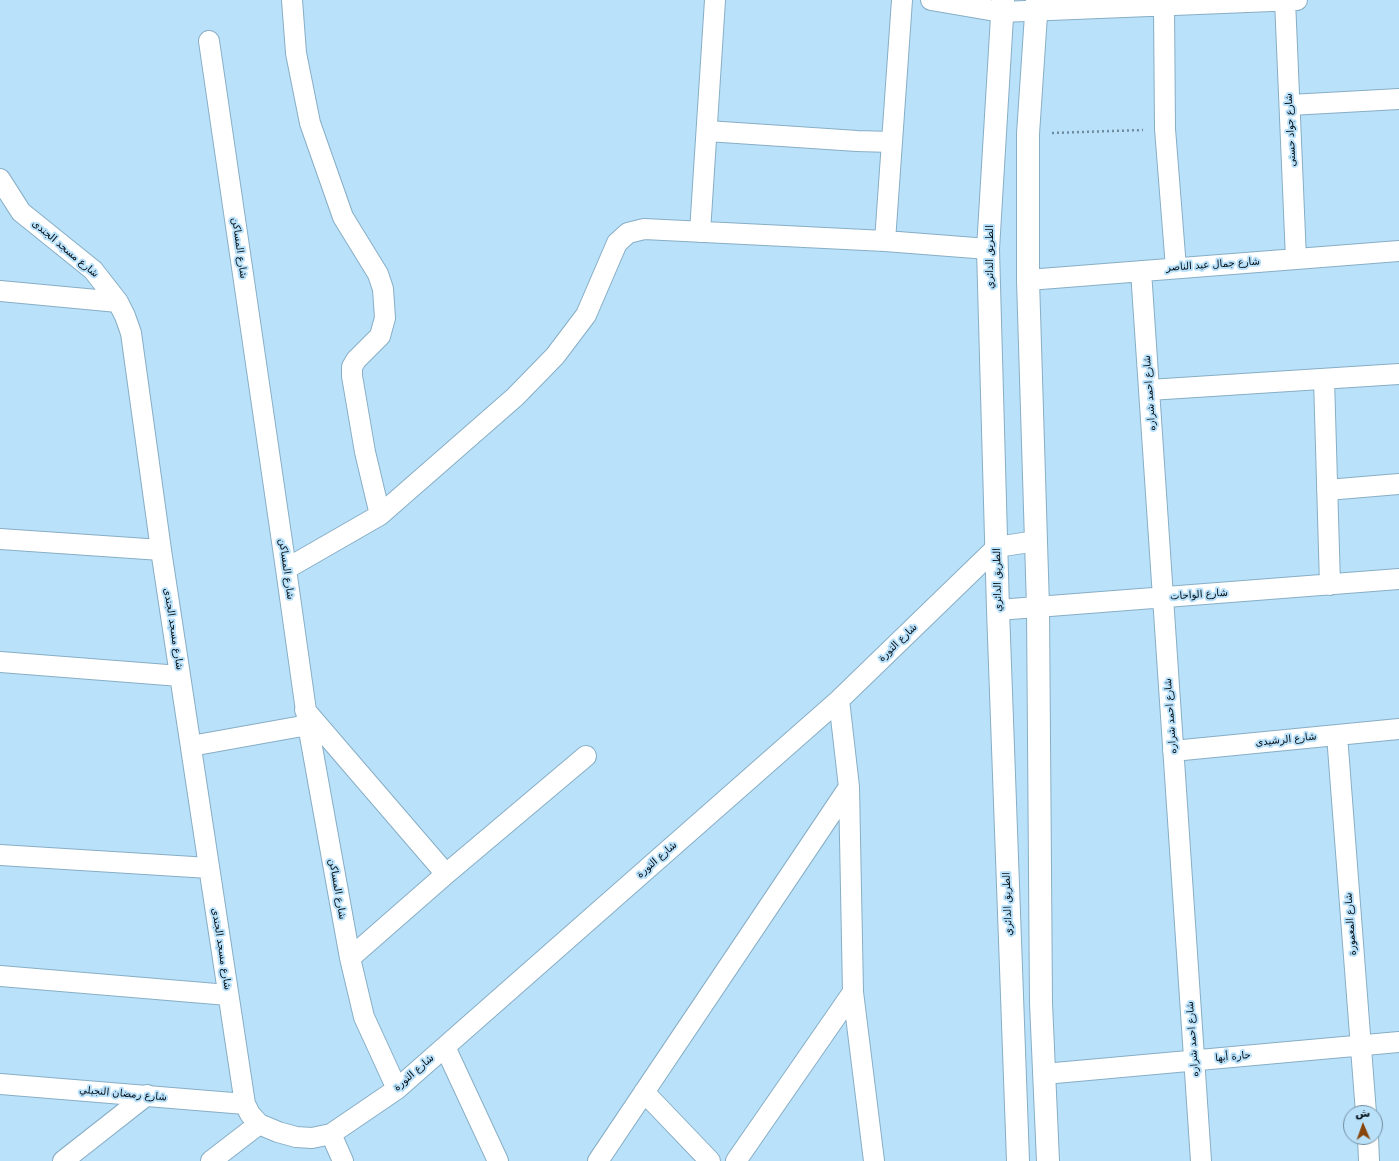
<!DOCTYPE html>
<meta charset="utf-8">
<style>
body{margin:0}
#map{position:relative;width:1399px;height:1161px;overflow:hidden;background:#bae1fa;font-family:"DejaVu Sans","Noto Sans Arabic",sans-serif}
canvas{display:block}
.north{position:absolute;left:1343px;top:1105px;width:40px;height:40px;box-sizing:border-box;background:#bae1fa;border:1px solid #708d9f;border-radius:50%;rotate:358deg;font-size:11px;font-weight:700;line-height:16px;text-align:center;color:#020e16}
.north::after{content:'';display:block;margin:auto;width:14px;height:18px;background:#86460d;clip-path:polygon(50% 0,100% 100%,50% 72%,0 100%)}
</style>
<div id="map">
<canvas width="1399" height="1161"></canvas>
<div class="north">ش</div>
</div>
<script>
const c = document.querySelector('canvas').getContext('2d');
c.lineJoin = 'round';
function shape(rows) {
  const path = new Path2D();
  for (const r of rows) {
    path.moveTo(r[0], r[1]);
    for (let i = 2; i < r.length; i += 2) path.lineTo(r[i], r[i + 1]);
  }
  return path;
}
function strokePath(path, color, width, dash) {
  c.strokeStyle = color;
  c.lineWidth = width;
  c.lineCap = dash ? 'butt' : 'round';
  c.setLineDash(dash || []);
  c.stroke(path);
}
function label(font, color, halo, rows, align = 'center') {
  c.font = font + ' "DejaVu Sans","Noto Sans Arabic",sans-serif';
  c.lineWidth = 4;
  c.setLineDash([]);
  c.textBaseline = 'middle';
  c.strokeStyle = halo;
  c.fillStyle = color;
  for (const [text, x, y, turn = 0] of rows) {
    c.save();
    c.translate(x, y);
    c.rotate((+turn || 0) * Math.PI / 180);
    c.textAlign = isNaN(turn) ? turn : align;
    if (halo) c.strokeText(text, 0, 0);
    c.fillText(text, 0, 0);
    c.restore();
  }
}
const minor = shape([
 [292,0,296,53,310,123,343,217,378,274,383,289,385,318,380,336,356,360,352,367,352,376,365,452,380,515],
 [931,0,1001,12,1297,0],
 [1285,0,1296,259],
 [1164,6,1165,129,1176,268],
 [209,41,286,569,308,725,350,958,364,1017,397,1089],
 [1290,105,1399,99],
 [707,131,857,141,892,142],
 [0,179,21,212,93,270,118,302,125,316,131,333,161,550,245,1104,250,1114,259,1124,278,1132,296,1137,312,1138,331,1134,397,1089,839,700,997,547,1036,541],
 [700,232,715,0],
 [885,241,902,0],
 [1141,271,1201,1161],
 [1028,280,1399,251],
 [0,291,118,302],
 [1324,379,1330,585],
 [1149,390,1399,374],
 [1327,490,1399,484],
 [0,539,161,550],
 [286,569,380,515,515,397,555,356,586,315,617,243,628,233,644,229,885,241,988,249],
 [998,610,1399,579],
 [0,662,180,676],
 [839,700,849,787,853,992,874,1161],
 [305,710,446,874],
 [1337,735,1366,1113],
 [191,746,308,725],
 [1173,751,1399,729],
 [0,855,209,868],
 [350,958,446,874,586,756],
 [0,976,228,995],
 [445,1047,498,1161],
 [1044,1074,1399,1042],
 [0,1084,245,1104],
 [644,1092,710,1161],
 [331,1134,343,1161],
 [1368,1137,1369,1161],
 [63,1161,147,1095],
 [211,1161,259,1124],
 [598,1161,849,787],
 [736,1161,853,992]
]);
const tertiary = shape([
 [1003,0,988,249,998,610,1018,1161],
 [1037,0,1028,134,1028,280,1038,607,1041,1003,1048,1161]
]);
strokePath(minor, '#87aec5', 22);
strokePath(tertiary, '#87aec5', 24);
strokePath(shape([
 [1052,133,1143,130]
]), '#6f8b9d', 2.5, [2, 3]);
strokePath(minor, '#fff', 20);
strokePath(tertiary, '#fff', 22);
label('10px', '#020e16', '#bae1fa', [
 ["شارع جواد حسنى",1291,130,-93],
 ["شارع المساكن",239,248,82],
 ["شارع مسجد الجندى",65,249,40],
 ["الطريق الدائري",990,257,-90],
 ["شارع جمال عبد الناصر",1213,265,-4],
 ["شارع احمد شراره",1150,393,-94],
 ["شارع المساكن",286,569,82],
 ["الطريق الدائري",998,580,-91],
 ["شارع الواحات",1199,595,-4],
 ["شارع مسجد الجندى",173,629,81],
 ["شارع الثورة",898,643,-44],
 ["شارع احمد شراره",1171,716,-94],
 ["شارع الرشيدى",1286,740,-6],
 ["شارع الثورة",657,860,-41],
 ["شارع المساكن",337,889,80],
 ["الطريق الدائري",1008,904,-92],
 ["شارع المعمورة",1351,924,-94],
 ["شارع مسجد الجندى",221,949,81],
 ["شارع احمد شراره",1193,1039,-94],
 ["حارة أبها",1233,1057,-5],
 ["شارع الثورة",414,1073,-41],
 ["شارع رمضان النجيلي",123,1094,5]
]);
</script>
